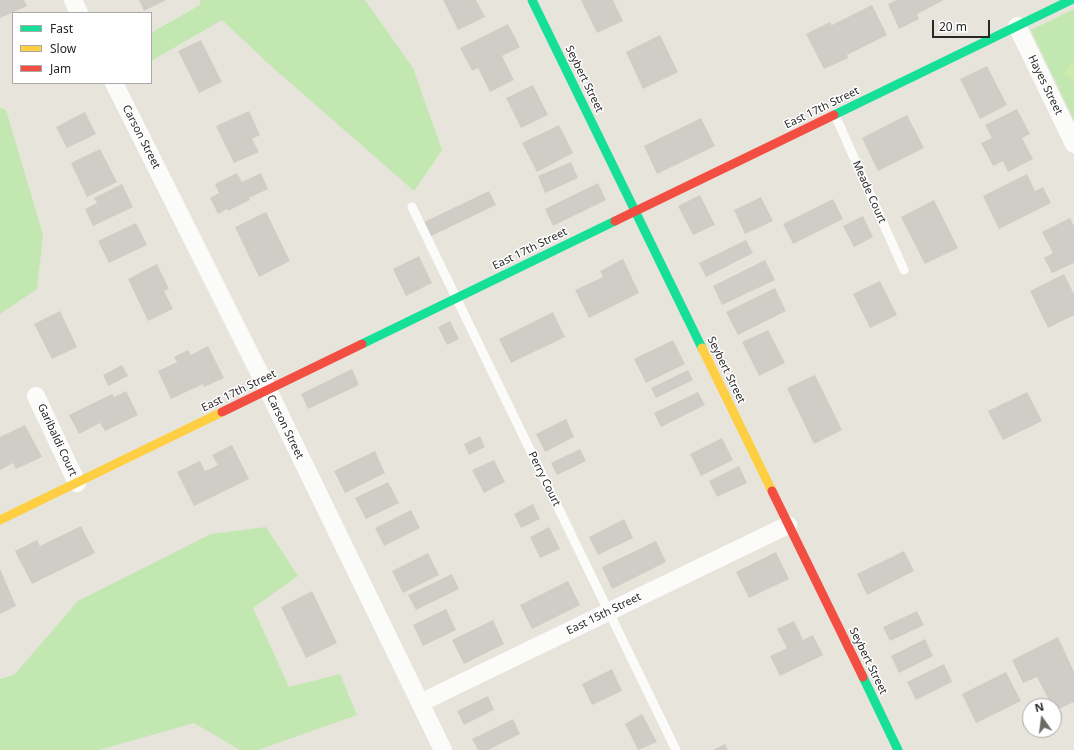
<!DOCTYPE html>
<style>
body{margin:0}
#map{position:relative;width:1074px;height:750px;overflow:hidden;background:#e7e4dc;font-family:"Noto Sans",sans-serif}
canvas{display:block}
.legend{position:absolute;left:12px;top:12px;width:140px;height:72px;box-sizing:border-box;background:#fff;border:1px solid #a9a9a9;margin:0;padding:5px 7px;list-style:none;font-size:12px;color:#282828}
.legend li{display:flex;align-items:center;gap:8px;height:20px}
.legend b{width:20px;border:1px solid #a9a9a9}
.north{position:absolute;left:1022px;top:698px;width:40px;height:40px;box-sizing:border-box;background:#fff;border:1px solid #a9a9a9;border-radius:50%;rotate:346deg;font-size:11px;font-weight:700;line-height:16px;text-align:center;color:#282828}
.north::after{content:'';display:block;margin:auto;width:14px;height:18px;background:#6b6a67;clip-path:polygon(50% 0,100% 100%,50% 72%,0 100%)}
.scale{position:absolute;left:932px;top:20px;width:58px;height:18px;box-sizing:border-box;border:2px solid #282828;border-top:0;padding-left:5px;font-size:12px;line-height:14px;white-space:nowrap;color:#282828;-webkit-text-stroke:3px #fff;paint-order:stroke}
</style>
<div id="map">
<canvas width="1074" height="750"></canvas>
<ul class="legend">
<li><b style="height:5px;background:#16e098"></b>Fast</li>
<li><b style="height:5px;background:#ffcf43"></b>Slow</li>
<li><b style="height:5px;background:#f24e42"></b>Jam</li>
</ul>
<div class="north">N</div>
<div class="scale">20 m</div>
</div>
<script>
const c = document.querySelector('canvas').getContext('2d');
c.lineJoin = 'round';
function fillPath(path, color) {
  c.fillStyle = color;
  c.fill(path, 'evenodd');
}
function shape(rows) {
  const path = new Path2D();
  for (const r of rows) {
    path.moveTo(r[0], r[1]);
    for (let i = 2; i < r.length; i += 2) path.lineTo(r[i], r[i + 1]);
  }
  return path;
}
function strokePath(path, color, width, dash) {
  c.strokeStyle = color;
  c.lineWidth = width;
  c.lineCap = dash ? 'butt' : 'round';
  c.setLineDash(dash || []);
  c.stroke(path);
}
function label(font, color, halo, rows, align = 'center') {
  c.font = font + ' "Noto Sans",sans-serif';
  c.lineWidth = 3;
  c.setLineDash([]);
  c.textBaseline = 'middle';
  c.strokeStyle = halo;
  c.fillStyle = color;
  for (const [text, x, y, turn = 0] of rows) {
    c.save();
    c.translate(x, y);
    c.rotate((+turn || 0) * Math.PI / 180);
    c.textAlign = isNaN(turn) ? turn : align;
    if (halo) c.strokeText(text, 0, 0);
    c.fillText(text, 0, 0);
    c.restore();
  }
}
fillPath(shape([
 [200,0,365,0,413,68,442,150,414,191,271,66,222,20,151,61,151,33,200,5],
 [1074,9,1074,120,1031,30],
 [0,108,6,110,43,235,37,289,0,314],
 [266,527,298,576,253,608,289,687,340,674,357,715,258,750,240,750,194,723,99,750,0,750,0,679,14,675,78,601,211,534]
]), '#c2e7b1');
fillPath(shape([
 [1074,62,1074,81,1063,74]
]), '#ceebae');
fillPath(shape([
 [0,0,24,0,27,6,0,18],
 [139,0,166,0,144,11],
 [443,0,476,0,485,17,458,30],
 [581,0,613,0,623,21,597,33],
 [897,0,944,0,917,14,919,19,899,29,888,4],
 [872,5,887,35,847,55,848,58,824,69,806,34,830,22,832,25],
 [508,24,520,47,502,56,514,80,490,92,478,68,472,71,460,48],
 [660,35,678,72,643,89,626,52],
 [201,40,222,82,199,93,178,51],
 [987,66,1007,105,980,119,960,79],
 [533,85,548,115,521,128,506,98],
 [1017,109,1030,134,1022,138,1033,159,1008,172,1003,161,993,166,981,143,992,138,985,125],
 [249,111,260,135,252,139,259,152,234,163,216,126],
 [85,112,96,134,67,148,56,127],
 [907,115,924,148,878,171,862,138],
 [701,118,715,146,657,174,644,146],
 [559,125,573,153,537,172,522,143],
 [100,149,117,182,87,197,71,163],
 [571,162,578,178,545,193,538,176],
 [237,173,242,182,261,173,268,189,249,198,250,200,228,211,227,209,218,214,210,198,219,193,215,184],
 [1027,174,1035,191,1043,187,1051,203,999,229,983,196],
 [598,183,606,200,553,226,545,209],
 [122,184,133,207,93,226,85,209,97,203,94,198],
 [489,191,496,205,429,237,422,223],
 [700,195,715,225,693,235,678,206],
 [761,197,773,221,745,234,734,210],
 [833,199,843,219,793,244,783,224],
 [934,200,958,248,925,264,901,217],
 [266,212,290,261,259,277,235,227],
 [863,216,873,237,854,247,843,226],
 [1070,218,1074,226,1074,263,1052,273,1044,258,1053,253,1042,232],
 [136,223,147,245,109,263,98,241],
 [746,240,753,253,706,277,699,263],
 [419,256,432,283,406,296,393,269],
 [623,259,639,293,589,318,575,290,603,277,600,271],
 [765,260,775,280,722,305,713,286],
 [157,264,169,289,164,291,173,309,148,321,128,279],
 [1064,274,1074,294,1074,315,1048,328,1030,291],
 [880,281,897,315,870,328,853,294],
 [775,288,786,311,738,335,726,312],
 [60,311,77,347,52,359,34,324],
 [553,312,565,337,511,363,499,339],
 [450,321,459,339,447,345,438,327],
 [768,330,785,363,759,376,742,342],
 [673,340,685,364,646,383,634,359],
 [208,346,224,378,204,387,203,384,171,399,158,371,177,362,174,357,188,350,191,355],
 [122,365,128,376,108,386,103,375],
 [352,369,359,385,308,409,301,394],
 [688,370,693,380,656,398,651,388],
 [815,375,842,430,814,444,787,388],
 [126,391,138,415,105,431,100,423,79,434,69,415,112,394,114,397],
 [698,392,705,405,661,427,654,413],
 [1027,392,1042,421,1003,440,988,411],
 [566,419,574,437,545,452,536,434],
 [25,425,42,457,16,469,13,463,0,470,0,437],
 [480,436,485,447,469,455,464,444],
 [722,438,733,460,701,476,690,454],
 [232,445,249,479,194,506,177,472,200,461,205,471,218,465,212,455],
 [580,449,586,461,557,475,551,463],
 [375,451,385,473,345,493,334,471],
 [494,460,505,482,484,493,472,470],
 [739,466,747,483,717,497,709,481],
 [388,482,399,503,366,519,355,498],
 [533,504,540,519,521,528,514,514],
 [411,510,420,528,384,546,375,528],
 [624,519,633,538,598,555,589,537],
 [81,526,95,553,32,584,15,551,37,540,40,546],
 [549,527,560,549,540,558,530,537],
 [656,541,666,562,612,589,602,567],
 [904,551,914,571,867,595,857,574],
 [776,552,789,579,749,598,736,572],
 [428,553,439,575,403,593,392,571],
 [0,569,16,606,0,614],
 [452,574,459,589,416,610,408,595],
 [568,581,580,605,532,629,520,605],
 [312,591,337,643,306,658,281,607],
 [446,609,456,630,423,646,413,625],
 [917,611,924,625,890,641,883,627],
 [493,620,504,644,464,664,452,640],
 [794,621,803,640,813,635,823,655,780,676,770,656,787,648,777,629],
 [1058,637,1074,672,1074,702,1054,711,1054,706,1052,706,1037,677,1023,683,1012,660],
 [925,639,933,656,899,673,891,656],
 [944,664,952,682,916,700,907,682],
 [612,669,622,691,592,705,582,684],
 [1006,672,1021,701,976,723,962,694],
 [488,696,494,710,464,725,457,711],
 [642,714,657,742,638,750,625,724],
 [513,719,520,734,488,750,478,750,472,739],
 [725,744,728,750,713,750]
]), '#d0cdc7');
strokePath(shape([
 [835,115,904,270],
 [412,207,676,750]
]), '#fbfbfa', 9);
strokePath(shape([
 [73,0,79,13],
 [1017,26,1074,144],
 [114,83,268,390,443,750],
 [36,396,77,483],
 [420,703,788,525]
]), '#fbfbfa', 18);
strokePath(shape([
 [532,0,702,348],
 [834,115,1071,0],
 [362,344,615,221],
 [863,677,898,750]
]), '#16e098', 9);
strokePath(shape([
 [702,348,772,491],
 [0,520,222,412]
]), '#ffcf43', 9);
strokePath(shape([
 [615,221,834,115],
 [222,412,362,344],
 [772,491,863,677]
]), '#f24e42', 9);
label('11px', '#282828', '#fff', [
 ["Seybert Street",584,79,64],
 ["Hayes Street",1045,85,64],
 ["East 17th Street",822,108,-26],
 ["Carson Street",141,137,63],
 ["Meade Court",869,192,66],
 ["East 17th Street",530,249,-26],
 ["Seybert Street",726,370,64],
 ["East 17th Street",239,391,-26],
 ["Carson Street",285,427,64],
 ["Garibaldi Court",57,440,65],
 ["Perry Court",544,479,64],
 ["East 15th Street",604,614,-26],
 ["Seybert Street",868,661,64]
]);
</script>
